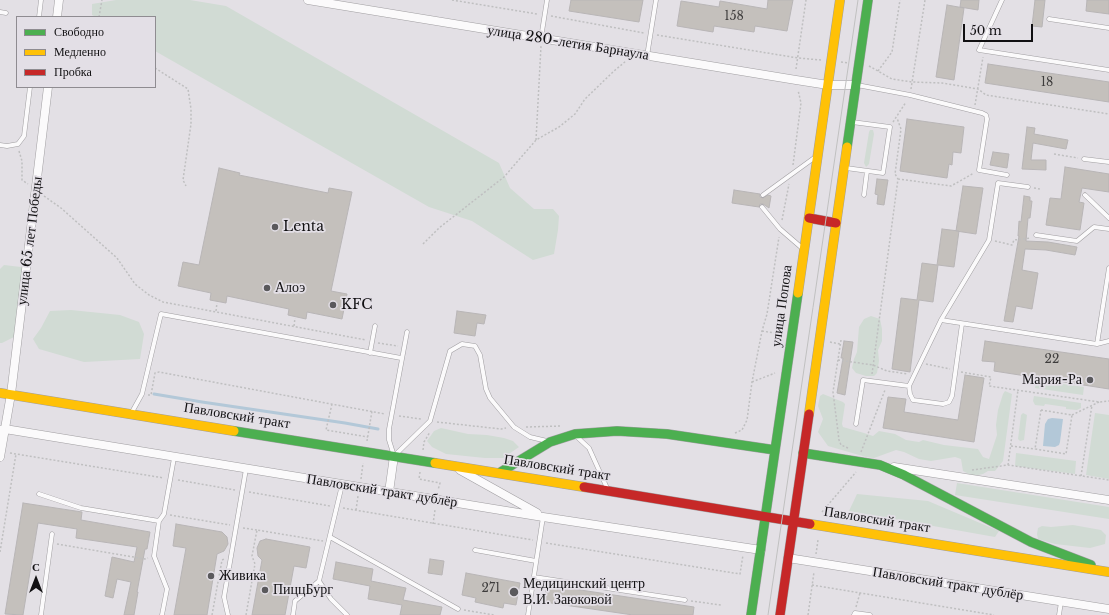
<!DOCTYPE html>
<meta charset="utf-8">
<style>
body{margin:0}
#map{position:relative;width:1109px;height:615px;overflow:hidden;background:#e3e0e5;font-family:"Libre Baskerville",serif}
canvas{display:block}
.legend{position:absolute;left:16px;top:16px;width:140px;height:72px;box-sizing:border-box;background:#e3dfe6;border:1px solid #8f8c91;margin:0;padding:5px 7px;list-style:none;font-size:12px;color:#111012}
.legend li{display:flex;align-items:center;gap:8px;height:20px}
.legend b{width:20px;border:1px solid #8f8c91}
.north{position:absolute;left:16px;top:559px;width:40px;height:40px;-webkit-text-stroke:3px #e3dfe6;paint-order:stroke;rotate:0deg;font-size:11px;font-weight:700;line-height:16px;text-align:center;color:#111012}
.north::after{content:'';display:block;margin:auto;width:14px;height:18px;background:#111012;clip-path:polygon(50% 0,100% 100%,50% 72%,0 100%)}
.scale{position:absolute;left:963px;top:24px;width:70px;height:18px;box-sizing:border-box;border:2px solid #111012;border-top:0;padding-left:5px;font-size:12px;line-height:14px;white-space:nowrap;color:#111012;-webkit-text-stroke:3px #e3dfe6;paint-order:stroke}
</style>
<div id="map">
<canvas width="1109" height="615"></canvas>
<ul class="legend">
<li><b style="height:5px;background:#4caf50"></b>Свободно</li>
<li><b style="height:5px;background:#ffc107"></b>Медленно</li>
<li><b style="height:5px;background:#c62828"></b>Пробка</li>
</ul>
<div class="north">С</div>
<div class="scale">50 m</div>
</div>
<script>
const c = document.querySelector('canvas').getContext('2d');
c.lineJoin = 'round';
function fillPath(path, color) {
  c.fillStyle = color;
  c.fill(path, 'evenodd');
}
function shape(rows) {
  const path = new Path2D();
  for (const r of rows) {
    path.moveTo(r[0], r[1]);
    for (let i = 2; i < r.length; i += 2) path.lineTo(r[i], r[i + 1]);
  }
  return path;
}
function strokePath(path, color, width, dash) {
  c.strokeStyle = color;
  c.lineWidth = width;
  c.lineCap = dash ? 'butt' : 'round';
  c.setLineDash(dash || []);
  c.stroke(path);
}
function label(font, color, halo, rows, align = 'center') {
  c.font = font + ' "Libre Baskerville",serif';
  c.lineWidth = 3.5;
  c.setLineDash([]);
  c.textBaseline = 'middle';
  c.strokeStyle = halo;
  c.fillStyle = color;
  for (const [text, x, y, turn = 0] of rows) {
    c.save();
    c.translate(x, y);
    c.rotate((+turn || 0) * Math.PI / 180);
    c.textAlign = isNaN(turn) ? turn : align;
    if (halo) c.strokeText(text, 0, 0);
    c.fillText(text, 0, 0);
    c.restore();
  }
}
fillPath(shape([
 [116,0,190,0,226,6,499,163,510,188,534,209,553,209,559,216,558,230,554,254,533,260,472,221,429,207,155,51,155,17,96,17,92,15,92,4],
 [870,130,873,130,874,134,869,164,866,167,864,163,869,132],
 [4,265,21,267,29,276,14,337,2,343,0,343,0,269],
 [71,310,120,315,139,322,144,334,140,359,84,362,39,349,33,339,41,328,50,311],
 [871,316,880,319,882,329,882,341,878,350,879,361,877,373,874,376,866,376,856,373,852,368,854,359,857,352,859,327,864,319],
 [1036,380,1084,387,1083,395,1035,388],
 [1005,391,1012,394,1003,461,995,471,988,471,983,474,973,476,963,471,961,459,955,457,931,461,919,459,904,452,896,450,874,458,866,457,828,446,818,432,823,419,818,406,820,396,823,394,843,402,845,404,842,424,843,427,864,433,873,436,879,431,895,434,906,440,919,442,923,440,944,445,978,449,983,457,989,459,997,435,996,425,998,410,1003,394],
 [1034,396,1081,403,1081,408,1077,410,1066,409,1066,407,1045,404,1044,406,1035,405,1033,401],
 [1023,413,1027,415,1024,440,1020,441,1018,439,1021,415],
 [1095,413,1109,415,1109,479,1086,475],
 [441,428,468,434,487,435,504,438,513,441,519,447,503,458,485,458,446,454,432,447,427,441,434,431],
 [1016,453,1076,461,1075,474,1015,466],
 [957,483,1109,507,1109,519,955,495],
 [857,494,928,501,999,531,995,537,849,511],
 [1073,525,1101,530,1106,535,1105,544,1090,548,1055,544,1038,539,1037,534,1038,528,1042,526,1051,527]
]), '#d1dbd4');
fillPath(shape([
 [1052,418,1063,419,1060,442,1059,445,1055,447,1043,446,1045,424,1048,419]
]), '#b3c8d8');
strokePath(shape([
 [154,394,202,402,345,423,378,429]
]), '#b3c8d8', 3);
const building = shape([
 [571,0,643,0,639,22,569,11,571,0],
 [768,0,793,0,787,31,755,26,754,32,714,26,713,32,677,26,681,1,719,7,720,1,767,9,768,0],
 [961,0,979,0,978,10,960,7,961,0],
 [1035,0,1045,0,1042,27,1032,26,1035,0],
 [1087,0,1109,0,1109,14,1086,11,1087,0],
 [947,5,964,8,954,80,936,77,947,5],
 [988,64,1109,82,1109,102,985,83,988,64],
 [907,119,964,127,961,153,953,152,952,165,949,164,947,178,900,171,907,119],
 [1027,127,1035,128,1034,134,1068,140,1066,149,1033,143,1031,160,1046,160,1046,170,1022,169,1027,127],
 [993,152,1009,154,1007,168,990,165,993,152],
 [1065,167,1109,174,1109,192,1082,188,1079,202,1084,203,1080,230,1046,225,1050,198,1061,199,1065,167],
 [219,168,240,173,239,175,328,193,329,188,352,192,331,291,347,294,342,319,307,312,306,319,288,315,289,309,227,296,226,303,210,300,211,293,178,286,183,262,199,265,219,168],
 [877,179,888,180,884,205,877,204,878,195,875,194,877,179],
 [963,186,983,188,976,234,956,231,963,186],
 [734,190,760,194,760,197,763,198,768,195,771,196,769,208,763,204,760,204,759,207,732,203,734,190],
 [1024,196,1030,197,1030,201,1032,201,1030,218,1028,218,1026,241,1048,242,1077,247,1075,255,1046,250,1025,249,1022,270,1038,273,1032,309,1016,306,1013,322,1004,321,1019,236,1018,236,1019,221,1021,222,1024,196],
 [942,229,959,231,954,267,938,265,933,302,919,300,910,372,892,369,901,298,917,300,922,263,937,265,942,229],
 [457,311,486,315,484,324,477,323,475,336,454,333,457,311],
 [844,341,853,342,845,395,837,393,843,358,841,358,844,341],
 [985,341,1109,359,1109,389,994,371,995,362,982,361,985,341],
 [965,375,984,378,974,442,883,428,888,397,906,399,904,412,958,420,965,375],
 [23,503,82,512,81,520,150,532,147,549,145,549,137,592,138,592,134,615,124,615,131,582,117,579,113,598,105,596,112,557,134,562,137,547,76,538,77,529,38,523,23,615,5,614,23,503],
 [176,524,222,532,227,537,228,544,224,551,217,554,207,615,174,615,186,548,173,546,176,524],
 [266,539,310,547,306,568,294,566,285,615,252,615,262,560,258,556,257,548,260,541,266,539],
 [430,559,444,561,442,575,428,573,430,559],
 [336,562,373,569,371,581,406,588,403,600,442,607,440,615,400,615,402,605,368,599,370,586,333,579,336,562],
 [466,573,520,583,516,605,504,603,503,608,475,602,476,598,462,595,466,573],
 [547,585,694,607,693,615,633,615,544,602,547,585]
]);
fillPath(building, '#c4c0bc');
strokePath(building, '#b8b5b6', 1);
const lane = shape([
 [1002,0,979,50,1109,70],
 [0,12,6,13],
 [39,17,41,0],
 [1049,19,1109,28],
 [541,38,547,0],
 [647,56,656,0],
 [857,85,910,95,982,113,986,115,987,119,979,170,1007,175],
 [0,145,7,146,18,144,24,136,30,87],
 [1084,159,1109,162],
 [846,168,883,173,890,127,852,122],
 [763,195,814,158],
 [864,195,867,171],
 [1085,195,1109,218],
 [762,207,780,229,802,248],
 [1036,235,1077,241,1094,227,1109,229],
 [941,320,989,240,998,183,1028,187],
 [962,324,952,396,949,402,943,404,913,400,910,394,909,386,941,320,1097,344,1109,341],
 [407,332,389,429,389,440,394,456,430,421,450,351,462,344,475,346,480,355,486,389,490,398,514,427,530,437,547,441],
 [1097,344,1109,268],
 [370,353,375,326],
 [132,412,142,394,161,314,401,358],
 [856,424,863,380,909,386],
 [576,436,589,448,607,488],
 [342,485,319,581,331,599,347,615],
 [39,494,81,508,159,521],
 [330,537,458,609],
 [475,550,536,561],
 [534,577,685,600],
 [41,615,52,534],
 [162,615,167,589,154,556,159,521,164,514,174,458],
 [228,615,224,597,246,469],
 [293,615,295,601,319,581],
 [528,615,543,517],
 [854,615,855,613,870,615],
 [1059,615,1061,602]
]);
const street = shape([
 [308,0,796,80,828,85,856,85],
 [57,17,59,0],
 [0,430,5,429,543,517,761,550],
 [0,457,11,394,48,87],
 [894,467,1109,500],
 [460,470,537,513],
 [389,492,394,456],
 [788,558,1109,609]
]);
const fast = shape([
 [847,147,868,0],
 [234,431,435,463],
 [803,453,880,465,904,475,1031,542,1091,565],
 [499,473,550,442,575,434,617,431,667,434,775,450],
 [751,615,798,293]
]);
const slow = shape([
 [798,293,840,0],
 [0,393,234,431],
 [809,414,847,147],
 [435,463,584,487],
 [810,524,1109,572]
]);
const jam = shape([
 [809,218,836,223],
 [584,487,810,524],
 [780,615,809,414]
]);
strokePath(lane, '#a09ea1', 5);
strokePath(street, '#a09ea1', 9);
strokePath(fast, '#a09ea1', 10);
strokePath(slow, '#a09ea1', 10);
strokePath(jam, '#a09ea1', 10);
strokePath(shape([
 [452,0,537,14],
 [551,16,644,33],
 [99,17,102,0],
 [657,35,798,58,821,60],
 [841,62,849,63],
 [869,66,892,79,912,82,942,83,978,89,986,95,1109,114],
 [155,68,188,89,191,109,191,124,183,180,186,186],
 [796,69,806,0],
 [878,71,892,52,900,0],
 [911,89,925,0],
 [975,105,983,57],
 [893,122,906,102],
 [536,140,541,46],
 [19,151,22,161,22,180,28,184],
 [1054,154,1078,158],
 [793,165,801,103,798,90],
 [898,179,951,186,974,173],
 [1034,188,1040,189],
 [44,196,61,208,117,258,135,284,149,295,163,302,366,340],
 [782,220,789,184],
 [995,241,1012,245,1014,240,1031,238],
 [423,244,439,228,504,177,536,140,559,127,575,114,585,99,614,71,626,61],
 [216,311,217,303],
 [294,326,295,318],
 [762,331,781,334],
 [841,340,833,392,839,440,841,445,848,448],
 [830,342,840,344],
 [378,343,398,346],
 [838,360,873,365,887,371,908,374],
 [926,364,950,369],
 [961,372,991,377,989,386,1099,402,1109,401],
 [872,374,898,179,895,174,901,129,897,118],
 [752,382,775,373],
 [148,395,151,395,155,373,159,372,385,414],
 [332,404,326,430,368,437],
 [1041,410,1072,415,1066,454,1035,449,1041,410],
 [1072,415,1099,402],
 [399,416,421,419],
 [437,422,501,429,506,428],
 [526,427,562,426],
 [735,433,742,430,747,420,752,382,762,331,767,314,779,237],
 [367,441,372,411],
 [1011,446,1035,449],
 [423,450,424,442,430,432],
 [861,452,885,390],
 [10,453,164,478],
 [1008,465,1018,390],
 [972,470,1008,465,1109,480],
 [420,472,419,479,440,483,438,490],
 [1081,476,1092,405],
 [361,479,363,463],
 [178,480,235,490],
 [249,492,330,506],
 [343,508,533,540],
 [356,510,358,496],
 [822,512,856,472],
 [170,515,230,525],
 [433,524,435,510],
 [243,528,257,530],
 [546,543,740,574,743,555],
 [57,544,145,559,148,558],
 [0,552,16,454],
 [816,554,818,540],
 [812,585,994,615],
 [691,601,721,605],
 [856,607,860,593],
 [464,610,494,615],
 [212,615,222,560,224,559],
 [246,615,255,564,252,556,257,530,323,541],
 [808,615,814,572]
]), '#bfbfc0', 1.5, [2, 2]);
strokePath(lane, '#fbfafb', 4);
strokePath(street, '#fbfafb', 8);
strokePath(fast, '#4caf50', 9);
strokePath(slow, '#ffc107', 9);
strokePath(jam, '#c62828', 9);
strokePath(shape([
 [768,615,858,0]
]), '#c0c0c0', 1);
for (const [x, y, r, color] of [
 [275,227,4,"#5a595c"],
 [267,288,4,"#5a595c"],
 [333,305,4,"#5a595c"],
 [1090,380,4,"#5a595c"],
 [211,576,4,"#5a595c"],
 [265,590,4,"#5a595c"],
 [514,592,5,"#5a595c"]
]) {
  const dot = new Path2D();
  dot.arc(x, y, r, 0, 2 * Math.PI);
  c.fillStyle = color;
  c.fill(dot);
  strokePath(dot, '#e3dfe6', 1.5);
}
label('12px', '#3e3c3c', null, [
 ["158",734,17],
 ["18",1047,83],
 ["22",1052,360],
 ["271",491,589]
]);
label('14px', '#111012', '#e3dfe6', [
 ["улица 280-летия Барнаула",568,43,9],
 ["улица 65 лет Победы",30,241,-83],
 ["улица Попова",782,306,-82],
 ["Павловский тракт",237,416,9],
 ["Павловский тракт",557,468,9],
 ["Павловский тракт дублёр",382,491,9],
 ["Павловский тракт",877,520,9],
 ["Павловский тракт дублёр",948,584,9]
]);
label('14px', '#111012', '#e3dfe6', [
 ["Lenta",283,227],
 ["Алоэ",275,288],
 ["KFC",341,305],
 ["Мария-Ра",1082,380,"right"],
 ["Живика",219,576],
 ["Медицинский центр",523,584],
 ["В.И. Заюковой",523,600],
 ["ПиццБург",273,590]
], 'left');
</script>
